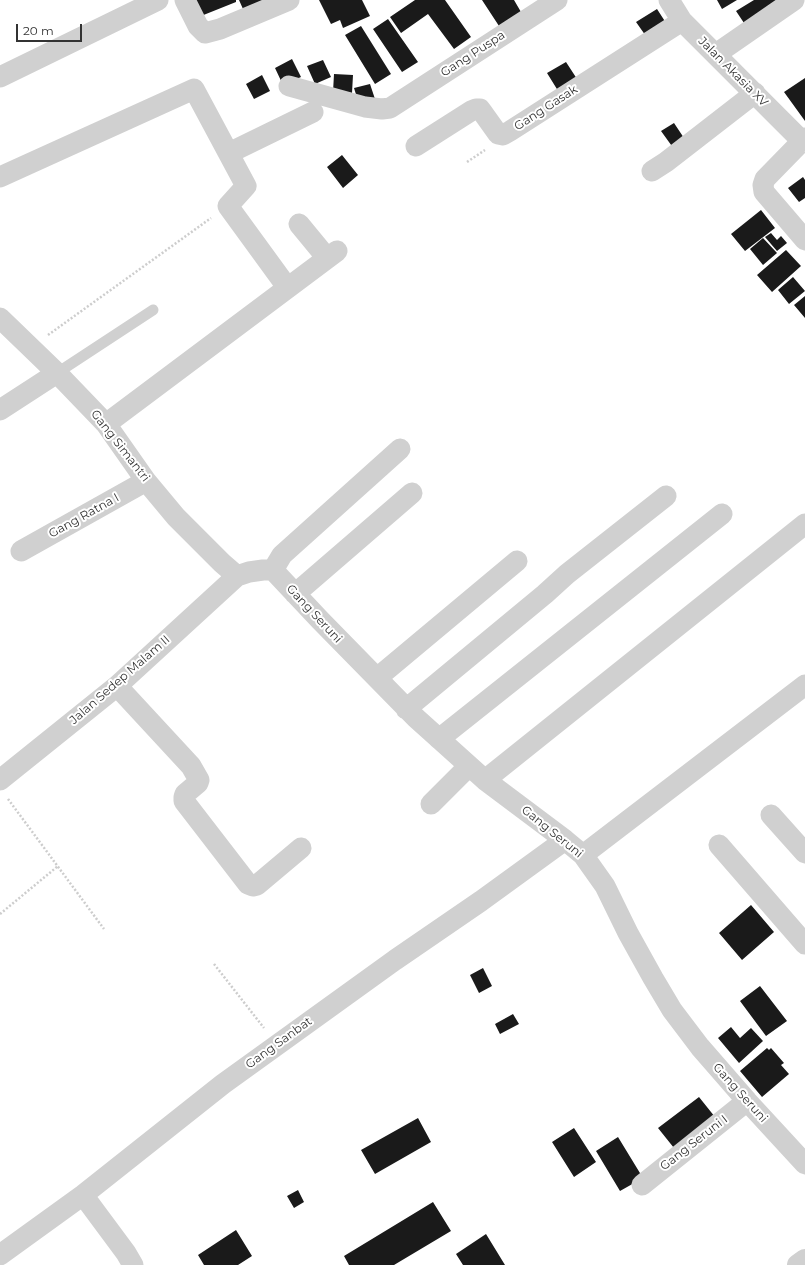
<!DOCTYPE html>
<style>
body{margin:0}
#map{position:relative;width:805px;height:1265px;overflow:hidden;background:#fff;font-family:Montserrat,sans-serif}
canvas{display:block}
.scale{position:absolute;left:16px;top:24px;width:66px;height:18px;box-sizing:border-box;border:2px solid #333;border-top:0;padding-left:5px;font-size:12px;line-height:14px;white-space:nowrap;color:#333;-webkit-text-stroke:3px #fff;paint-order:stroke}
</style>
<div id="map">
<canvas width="805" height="1265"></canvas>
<div class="scale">20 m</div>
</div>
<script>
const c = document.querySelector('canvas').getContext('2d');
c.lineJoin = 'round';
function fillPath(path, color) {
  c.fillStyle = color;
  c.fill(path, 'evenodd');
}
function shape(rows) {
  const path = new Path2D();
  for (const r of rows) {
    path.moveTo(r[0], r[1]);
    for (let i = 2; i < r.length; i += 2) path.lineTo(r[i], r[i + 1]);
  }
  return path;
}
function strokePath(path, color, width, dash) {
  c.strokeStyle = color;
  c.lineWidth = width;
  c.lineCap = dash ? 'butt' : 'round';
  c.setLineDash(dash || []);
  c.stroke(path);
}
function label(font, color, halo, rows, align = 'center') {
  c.font = font + ' Montserrat,sans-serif';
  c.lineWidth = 4;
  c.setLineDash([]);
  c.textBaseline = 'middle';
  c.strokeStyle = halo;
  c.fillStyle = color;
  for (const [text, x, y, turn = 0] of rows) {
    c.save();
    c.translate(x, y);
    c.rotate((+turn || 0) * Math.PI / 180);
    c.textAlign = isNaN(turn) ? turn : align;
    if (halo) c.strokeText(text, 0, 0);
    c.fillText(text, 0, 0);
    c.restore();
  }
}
fillPath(shape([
 [189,0,236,0,236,2,196,18],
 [239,0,264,0,243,9],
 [319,0,362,0,370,16,343,28,340,20,331,24],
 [415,0,445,0,471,37,454,49,428,14,401,33,390,17],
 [482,0,514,0,521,12,499,26],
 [717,0,737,0,722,9],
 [754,0,780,0,744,23,736,11],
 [657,9,668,26,648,39,636,22],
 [388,19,418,62,402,72,373,29],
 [361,26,391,74,375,84,345,35],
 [292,59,301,77,283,85,275,68],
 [323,60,331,77,315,84,307,66],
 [566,62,579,82,560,94,547,73],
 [334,74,353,75,352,93,333,92],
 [262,75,270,91,254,99,246,84],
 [805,78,805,121,784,92],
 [370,84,375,99,359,104,354,88],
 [674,123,686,141,674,149,661,131],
 [342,155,358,175,343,188,327,167],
 [803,177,805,180,805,198,799,202,788,188],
 [761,210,775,228,745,251,731,234],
 [771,233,777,240,781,236,787,243,777,251,765,237],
 [763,238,777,253,763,265,750,249],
 [786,250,801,266,772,292,757,275],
 [793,277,805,291,789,304,778,290],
 [805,296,805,318,794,305],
 [751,905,774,932,742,960,719,933],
 [483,968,492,986,479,993,470,975],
 [760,986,787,1021,766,1036,740,1001],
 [513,1014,519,1024,500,1034,495,1024],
 [731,1027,740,1038,751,1028,763,1041,739,1063,718,1038],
 [767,1048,769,1050,771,1048,784,1063,781,1065,789,1074,762,1097,740,1071],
 [699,1097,715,1117,674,1148,658,1128],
 [418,1118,431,1142,375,1174,361,1150],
 [574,1128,596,1162,574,1177,552,1142],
 [618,1137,643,1178,620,1191,596,1151],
 [298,1190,304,1202,294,1208,287,1196],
 [433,1202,451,1231,394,1265,349,1265,344,1256],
 [236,1230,252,1256,238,1265,204,1265,198,1255],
 [486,1234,505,1265,463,1265,456,1254]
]), '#1a1a1a');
strokePath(shape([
 [467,162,485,150],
 [48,335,211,218],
 [8,799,104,929],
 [0,914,58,866],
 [214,964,264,1028]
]), '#cdcdcd', 2.5, [2, 2]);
strokePath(shape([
 [57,373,153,310]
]), '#d0d0d0', 11);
strokePath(shape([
 [185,0,198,26,205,33,220,29,289,0],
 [669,0,682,21,802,141],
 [716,54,794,0],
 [0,77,158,0],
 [289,86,365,107,382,109,390,108,557,0],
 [805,138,765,179,763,185,764,192,805,240],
 [416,146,471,111,476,109,480,109,483,113,498,134,503,135,510,131,682,21],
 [229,153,313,112],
 [652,171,666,162,755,93],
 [0,177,194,89,246,186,228,206,287,287],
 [299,224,327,258],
 [0,318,57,373,106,424,146,481,176,517,222,563,237,576],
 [0,410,57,373],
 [106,424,337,251],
 [21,551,146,481],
 [273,570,282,555,400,449],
 [295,594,412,493],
 [377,678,517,561],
 [117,686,191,766,199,780,198,783,185,794,184,797,184,801,248,884,253,886,257,885,301,848],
 [406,709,545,594,567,574,666,496],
 [439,739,722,514],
 [0,780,117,686,237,576,249,572,263,570,273,570,320,620,416,718,485,780,565,840,583,855,605,886,628,933,653,978,672,1010,700,1047,747,1101,805,1164],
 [485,780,805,524],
 [431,804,469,766],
 [771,815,805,853],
 [719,845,805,944],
 [583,855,805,685],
 [642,1185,747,1101],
 [83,1195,126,1253,133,1265],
 [0,1255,83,1195,223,1084,395,960,481,901,565,840]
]), '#d0d0d0', 21);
strokePath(shape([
 [798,1265,805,1260]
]), '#d0d0d0', 22);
label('12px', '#333', '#fff', [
 ["Gang Puspa",473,54,-33],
 ["Jalan Akasia XV",733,72,45],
 ["Gang Gasak",546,108,-33],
 ["Gang Simantri",120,446,52],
 ["Gang Ratna I",84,516,-29],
 ["Gang Seruni",314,614,47],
 ["Jalan Sedep Malam II",120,680,-41],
 ["Gang Seruni",552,832,39],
 ["Gang Sanbat",279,1043,-36],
 ["Gang Seruni",740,1093,48],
 ["Gang Seruni I",694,1143,-38]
]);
</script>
